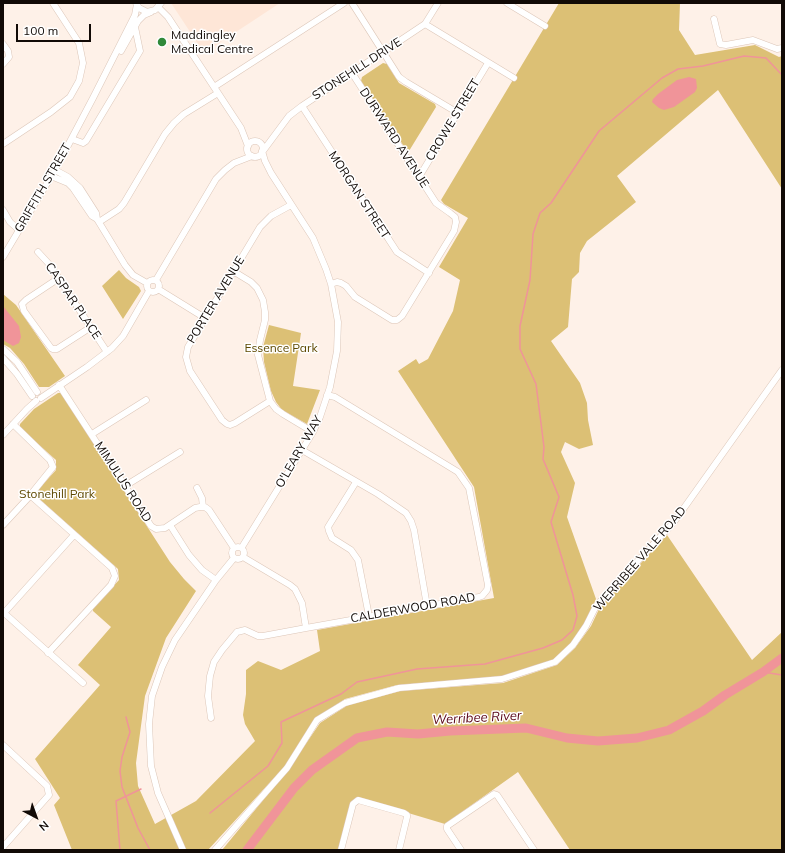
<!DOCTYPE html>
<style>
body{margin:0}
#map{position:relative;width:785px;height:853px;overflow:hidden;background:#fef1e8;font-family:Mulish,sans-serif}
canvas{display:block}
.frame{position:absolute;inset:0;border:4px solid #110a06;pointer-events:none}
.north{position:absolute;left:16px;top:797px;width:40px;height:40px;-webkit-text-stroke:3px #fff;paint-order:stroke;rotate:139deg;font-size:11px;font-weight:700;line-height:16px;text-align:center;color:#110a06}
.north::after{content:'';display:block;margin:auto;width:14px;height:18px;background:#110a06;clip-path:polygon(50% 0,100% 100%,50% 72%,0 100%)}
.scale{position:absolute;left:16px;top:24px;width:75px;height:18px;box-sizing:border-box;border:2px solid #110a06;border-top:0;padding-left:5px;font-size:12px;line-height:14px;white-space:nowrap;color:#110a06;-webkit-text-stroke:3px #fff;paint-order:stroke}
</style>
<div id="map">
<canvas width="785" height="853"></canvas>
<div class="frame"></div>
<div class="north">N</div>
<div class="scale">100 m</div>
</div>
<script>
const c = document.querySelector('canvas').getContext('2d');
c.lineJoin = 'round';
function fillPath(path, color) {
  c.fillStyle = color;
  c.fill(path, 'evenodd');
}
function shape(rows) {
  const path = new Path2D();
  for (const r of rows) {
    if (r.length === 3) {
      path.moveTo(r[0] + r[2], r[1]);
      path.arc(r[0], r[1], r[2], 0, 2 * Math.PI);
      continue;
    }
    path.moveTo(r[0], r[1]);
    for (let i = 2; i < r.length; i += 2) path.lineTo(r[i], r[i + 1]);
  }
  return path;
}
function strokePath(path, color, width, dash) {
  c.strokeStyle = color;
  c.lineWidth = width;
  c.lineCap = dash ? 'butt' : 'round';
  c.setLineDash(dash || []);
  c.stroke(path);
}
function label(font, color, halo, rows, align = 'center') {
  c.font = font + ' Mulish,sans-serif';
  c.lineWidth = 3;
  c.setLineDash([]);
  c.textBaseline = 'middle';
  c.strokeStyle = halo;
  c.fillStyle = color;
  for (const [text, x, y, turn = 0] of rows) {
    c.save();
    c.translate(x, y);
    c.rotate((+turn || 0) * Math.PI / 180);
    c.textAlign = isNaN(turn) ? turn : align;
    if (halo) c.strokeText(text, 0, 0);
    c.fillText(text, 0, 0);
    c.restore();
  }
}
fillPath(shape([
 [171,3,280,3,204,53]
]), '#fee6d7');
fillPath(shape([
 [559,3,680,3,679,30,695,55,755,45,779,57,782,56,782,189,718,90,617,176,636,202,587,241,580,253,579,272,572,279,568,327,551,341,580,383,587,403,588,420,593,445,579,449,565,442,561,452,575,483,567,517,596,599,585,622,571,643,554,660,500,677,397,685,345,699,316,718,284,767,208,850,72,850,54,805,60,798,35,759,100,685,78,665,111,627,93,611,93,608,119,580,118,569,36,496,36,492,56,470,56,460,20,428,20,424,34,409,58,393,61,393,170,562,184,579,196,591,166,638,145,696,136,763,138,786,155,824,196,801,255,741,245,724,243,715,246,694,246,670,258,661,281,670,320,651,317,630,494,598,474,487,398,371,416,359,419,364,428,359,453,311,460,280,439,267,468,218,444,204,441,200],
 [383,63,387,64,399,83,435,104,436,107,409,151,407,151,361,81,362,77],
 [119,270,126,278,139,287,141,291,123,319,102,286],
 [3,294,16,305,65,376,49,387,39,387,24,364,10,348,3,344],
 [269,325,301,333,293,386,320,390,307,424,282,410,276,402,271,391,264,362,263,347],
 [667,535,752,660,782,632,782,850,570,850,518,772,445,824,358,798,338,850,222,850,288,770,320,723,348,705,400,691,503,683,557,665,575,648,591,626,600,607]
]), '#dcc075');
fillPath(shape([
 [689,77,696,79,697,88,695,92,674,107,664,110,659,108,652,102,653,99,658,94,677,80],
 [3,306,19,326,21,337,19,343,13,346,3,340]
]), '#f09499');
strokePath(shape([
 [763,672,782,675],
 [126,717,130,732,122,757,120,771,122,787,138,828,150,850],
 [210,813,268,766,282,743,281,722,341,694,357,682,417,669,485,664,543,648,562,640,573,630,577,616,573,595,551,522,559,497,543,459,544,447,536,384,520,349,520,326,530,280,533,234,540,213,551,203,599,131,662,78,678,69,703,66,744,56,766,58,782,75],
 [120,850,116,801,141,789]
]), '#f09499', 1.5);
strokePath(shape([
 [247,850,294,788,312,770,357,738,387,732,418,734,450,731,526,728,567,738,598,741,637,738,669,730,703,711,725,695,763,672,782,658]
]), '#f09499', 9);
const minor = shape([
 [136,3,139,8,147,12,155,10,161,3],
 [352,3,399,77,406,82,458,113],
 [507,3,545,26],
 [158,7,168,17,241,128,248,146],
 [714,19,720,44,726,45,753,40,777,49,782,48],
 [425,24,514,78],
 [3,44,8,51,9,57,3,64],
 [121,51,138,21,144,15,151,12],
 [214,87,344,3],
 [302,106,397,252,429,273],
 [72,139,83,143,86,141,140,51,135,27],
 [255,149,8],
 [3,144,51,112,70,97,79,81,83,63,79,43,53,3],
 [263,151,289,116,302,106,425,24,438,3],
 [55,170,68,177,80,188,96,213,97,219,125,265,133,275,147,283],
 [51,176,68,183,73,188,92,216,97,219],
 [419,177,488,63],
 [3,210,10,222,19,230],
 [99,222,119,209,124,203,165,134,174,123,184,114,218,93],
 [38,252,50,265,107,352],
 [3,257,55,170,93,98,135,15,137,4],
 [233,271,251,282,257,288,263,300,265,312,265,320,260,340,258,355,270,401,276,409,283,414,313,432],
 [59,278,26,300,22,304,24,311,51,348,53,349,57,349,91,327],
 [153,286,6],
 [156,280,216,179,225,170,234,163,252,156],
 [331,284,337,282,341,283,346,286,355,297,392,320,397,320,402,316,432,267,454,231,456,222,455,217,450,213,436,203,352,73],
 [158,289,205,318],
 [3,349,17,362,37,392],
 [3,358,17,374,32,396],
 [59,385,151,526,156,529,165,528,195,508,200,507,205,507,209,510,234,548],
 [41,398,87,367,112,348,123,336,149,291],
 [270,401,235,423,230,425,227,424,222,420,190,371,186,357,188,347,260,227,271,216,291,205],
 [92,434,146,400],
 [3,435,27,409,36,401],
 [302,450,378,494,406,513,411,521,414,530,427,606],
 [356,482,328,527,329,531,332,538,351,550,358,560,369,616],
 [125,486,180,452],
 [197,488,202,498,203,507],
 [30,495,112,568,115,576,111,585,48,653],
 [3,525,28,498,53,467,50,460,13,424],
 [170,525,189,555,202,570,216,580],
 [238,553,6],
 [242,547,313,432,320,417,330,387,337,351,338,322,331,284,326,269,313,238,271,173,265,161,262,151],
 [243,557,290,585,295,589,302,603,306,628,479,597,482,596,487,590,488,585,469,488,458,472,335,397,327,395],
 [3,612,83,683],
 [4,613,74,535],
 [211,718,208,696,210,676,214,662,222,650,237,632,245,630,258,636,263,636,306,628],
 [3,745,47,786,49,795,3,847],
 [183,850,158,793,151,766,149,724,152,696,162,667,175,640,216,580,234,558],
 [215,850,287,768,317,720,345,703,399,688,502,679,555,662,573,645,586,626,596,606,674,522,782,370],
 [341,850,353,804,358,800,404,813,407,815,407,817,399,850],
 [461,850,447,829,447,826,494,794,497,795,534,850]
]);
strokePath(minor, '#dcc6b8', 7);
strokePath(minor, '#fff', 6);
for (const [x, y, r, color] of [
 [162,42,5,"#308939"]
]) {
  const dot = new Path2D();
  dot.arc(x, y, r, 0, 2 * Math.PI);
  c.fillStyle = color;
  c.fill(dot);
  strokePath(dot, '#fff', 1.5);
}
label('12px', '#110a06', '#fff', [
 ["Maddingley",171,35],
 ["Medical Centre",171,49]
], 'left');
label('12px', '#110a06', '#fff', [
 ["STONEHILL DRIVE",357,69,-33],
 ["CROWE STREET",453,120,-59],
 ["DURWARD AVENUE",394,138,57],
 ["GRIFFITH STREET",43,188,-60],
 ["MORGAN STREET",359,195,57],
 ["PORTER AVENUE",216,300,-59],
 ["CASPAR PLACE",73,301,56],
 ["O'LEARY WAY",299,452,-60],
 ["MIMULUS ROAD",123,482,57],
 ["WERRIBEE VALE ROAD",640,559,-49],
 ["CALDERWOOD ROAD",413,608,-10]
]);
label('12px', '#5e4901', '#fff', [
 ["Essence Park",281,348],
 ["Stonehill Park",57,494]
]);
label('italic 13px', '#5a0719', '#fff', [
 ["Werribee River",477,718,-3]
]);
</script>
